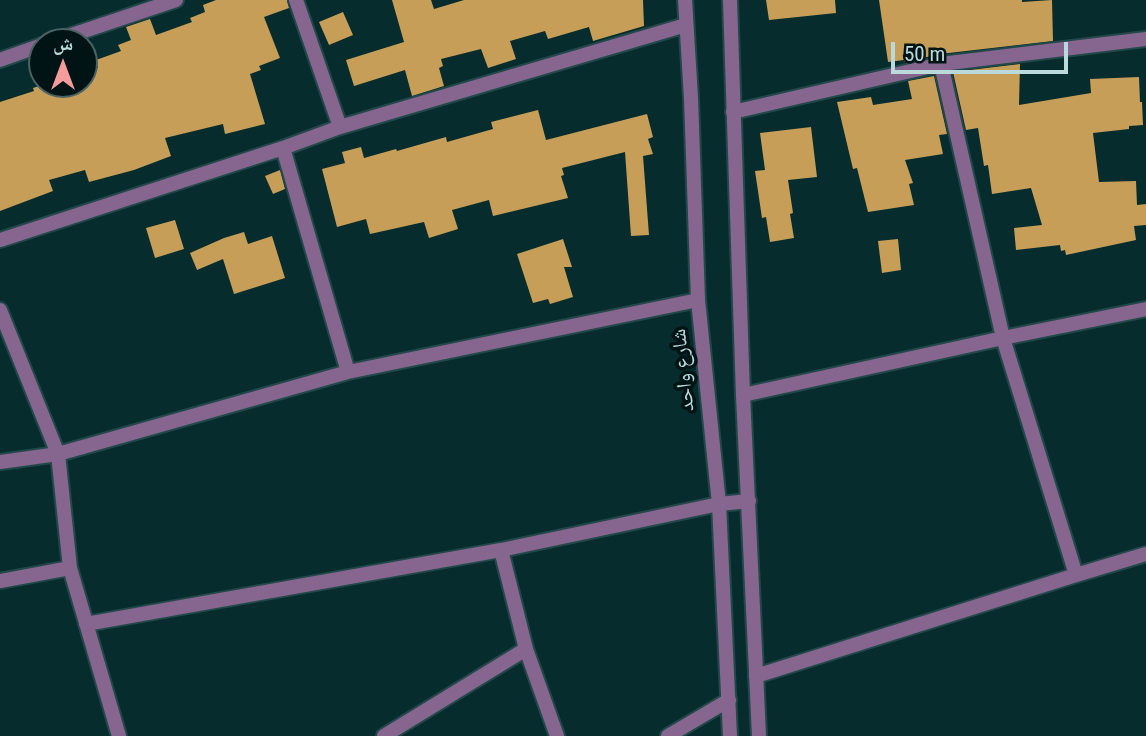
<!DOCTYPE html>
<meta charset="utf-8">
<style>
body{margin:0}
#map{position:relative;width:1146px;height:736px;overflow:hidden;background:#062c2e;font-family:"Roboto Condensed","Noto Naskh Arabic",sans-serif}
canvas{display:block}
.north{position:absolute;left:28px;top:28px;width:70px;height:70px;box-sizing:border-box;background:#001415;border:2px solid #4a6364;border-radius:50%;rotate:0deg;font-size:19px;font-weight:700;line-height:28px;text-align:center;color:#b9d9db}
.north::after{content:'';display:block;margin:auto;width:24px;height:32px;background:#f59b9c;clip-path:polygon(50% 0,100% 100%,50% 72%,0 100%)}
.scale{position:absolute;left:891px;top:42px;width:177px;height:32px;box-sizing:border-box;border:4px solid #b9d9db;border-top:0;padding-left:9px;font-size:21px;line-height:24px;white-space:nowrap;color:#b9d9db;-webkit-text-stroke:5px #001415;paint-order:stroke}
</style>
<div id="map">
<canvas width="1146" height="736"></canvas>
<div class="north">ش</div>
<div class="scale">50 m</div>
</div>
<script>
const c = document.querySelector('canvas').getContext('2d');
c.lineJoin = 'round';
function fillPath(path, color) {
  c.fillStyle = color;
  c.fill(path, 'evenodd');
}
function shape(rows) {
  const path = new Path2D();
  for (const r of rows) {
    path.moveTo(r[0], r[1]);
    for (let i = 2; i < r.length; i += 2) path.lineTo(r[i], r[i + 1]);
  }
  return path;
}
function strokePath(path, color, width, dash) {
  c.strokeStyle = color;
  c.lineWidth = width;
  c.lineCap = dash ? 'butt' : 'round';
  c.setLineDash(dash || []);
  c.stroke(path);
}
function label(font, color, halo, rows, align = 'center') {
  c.font = font + ' "Roboto Condensed","Noto Naskh Arabic",sans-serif';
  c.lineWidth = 7;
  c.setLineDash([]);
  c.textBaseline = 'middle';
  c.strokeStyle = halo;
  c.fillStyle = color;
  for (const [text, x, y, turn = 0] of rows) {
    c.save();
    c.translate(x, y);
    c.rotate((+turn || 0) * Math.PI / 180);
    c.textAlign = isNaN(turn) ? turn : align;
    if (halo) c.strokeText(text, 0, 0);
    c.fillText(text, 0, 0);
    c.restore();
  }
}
fillPath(shape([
 [216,0,287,0,289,8,264,17,280,58,259,66,261,70,250,74,265,124,225,134,223,124,165,138,171,156,134,170,89,182,85,170,49,180,53,191,0,211,0,102,34,91,33,88,45,84,84,84,84,72,98,68,96,60,121,51,118,45,131,40,126,27,150,19,156,35,192,22,190,18,205,12,203,5],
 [392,0,431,0,434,9,464,0,643,0,644,26,593,41,589,27,548,39,545,31,510,41,516,59,488,68,481,49,441,59,443,66,439,68,444,86,412,96,405,70,354,86,346,60,404,42],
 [766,0,835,0,836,13,769,20],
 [879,0,1022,0,1022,2,1052,0,1053,41,940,54,905,62,904,60,888,62],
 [343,12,353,35,329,45,319,22],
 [1020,64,1019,105,1091,93,1090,79,1139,77,1140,102,1142,102,1143,125,1129,126,1129,129,1093,133,1099,182,1136,181,1137,205,1146,204,1146,225,1134,226,1136,240,1066,255,1065,250,1061,251,1060,245,1016,250,1014,228,1042,225,1031,188,992,194,988,165,984,166,978,128,966,130,953,72],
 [934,76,947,134,939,135,943,154,905,160,913,183,909,184,914,205,868,212,857,168,853,169,837,102,871,97,873,105,912,99,908,81],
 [538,110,546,140,647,114,653,137,648,139,653,154,643,156,649,235,631,236,625,152,562,168,564,175,561,176,568,198,493,216,489,200,452,210,458,229,429,238,424,222,370,234,366,219,337,227,322,169,345,163,342,152,361,147,364,158,396,149,397,151,446,137,447,142,493,129,491,122],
 [811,127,817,177,788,180,793,213,790,214,794,238,770,242,766,217,762,218,755,171,765,170,760,133],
 [280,170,285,189,273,194,265,176],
 [175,220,184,249,155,258,146,228],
 [244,232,248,244,272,236,285,278,234,294,223,259,197,270,190,253,224,238],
 [563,239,572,267,564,267,573,297,550,304,548,299,533,303,517,254],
 [898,239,901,270,882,273,878,241]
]), '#c79e57');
const minor = shape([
 [296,0,340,127],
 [51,42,176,0],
 [0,60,42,45],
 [941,64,1003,338,1076,575],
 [733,112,941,64,1146,39],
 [283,148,348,372],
 [0,240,283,148,340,127,686,25],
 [0,310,58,454,70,568,119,736],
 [743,395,1003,338,1146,309],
 [0,462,58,454,348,372,698,300],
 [501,550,526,649,557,736],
 [0,581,70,568],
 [86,624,501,550,719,504,749,501],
 [756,676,1076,575,1146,554],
 [384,736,526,649],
 [668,736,729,700]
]);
const tertiary = shape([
 [685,0,691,98,698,300,719,504,730,736],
 [730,0,743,395,759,736]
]);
strokePath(minor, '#23484a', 18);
strokePath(tertiary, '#23484a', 18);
strokePath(minor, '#86668f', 14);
strokePath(tertiary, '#86668f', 14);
label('21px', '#b9d9db', '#001415', [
 ["شارع واحد",684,370,-96]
]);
</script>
